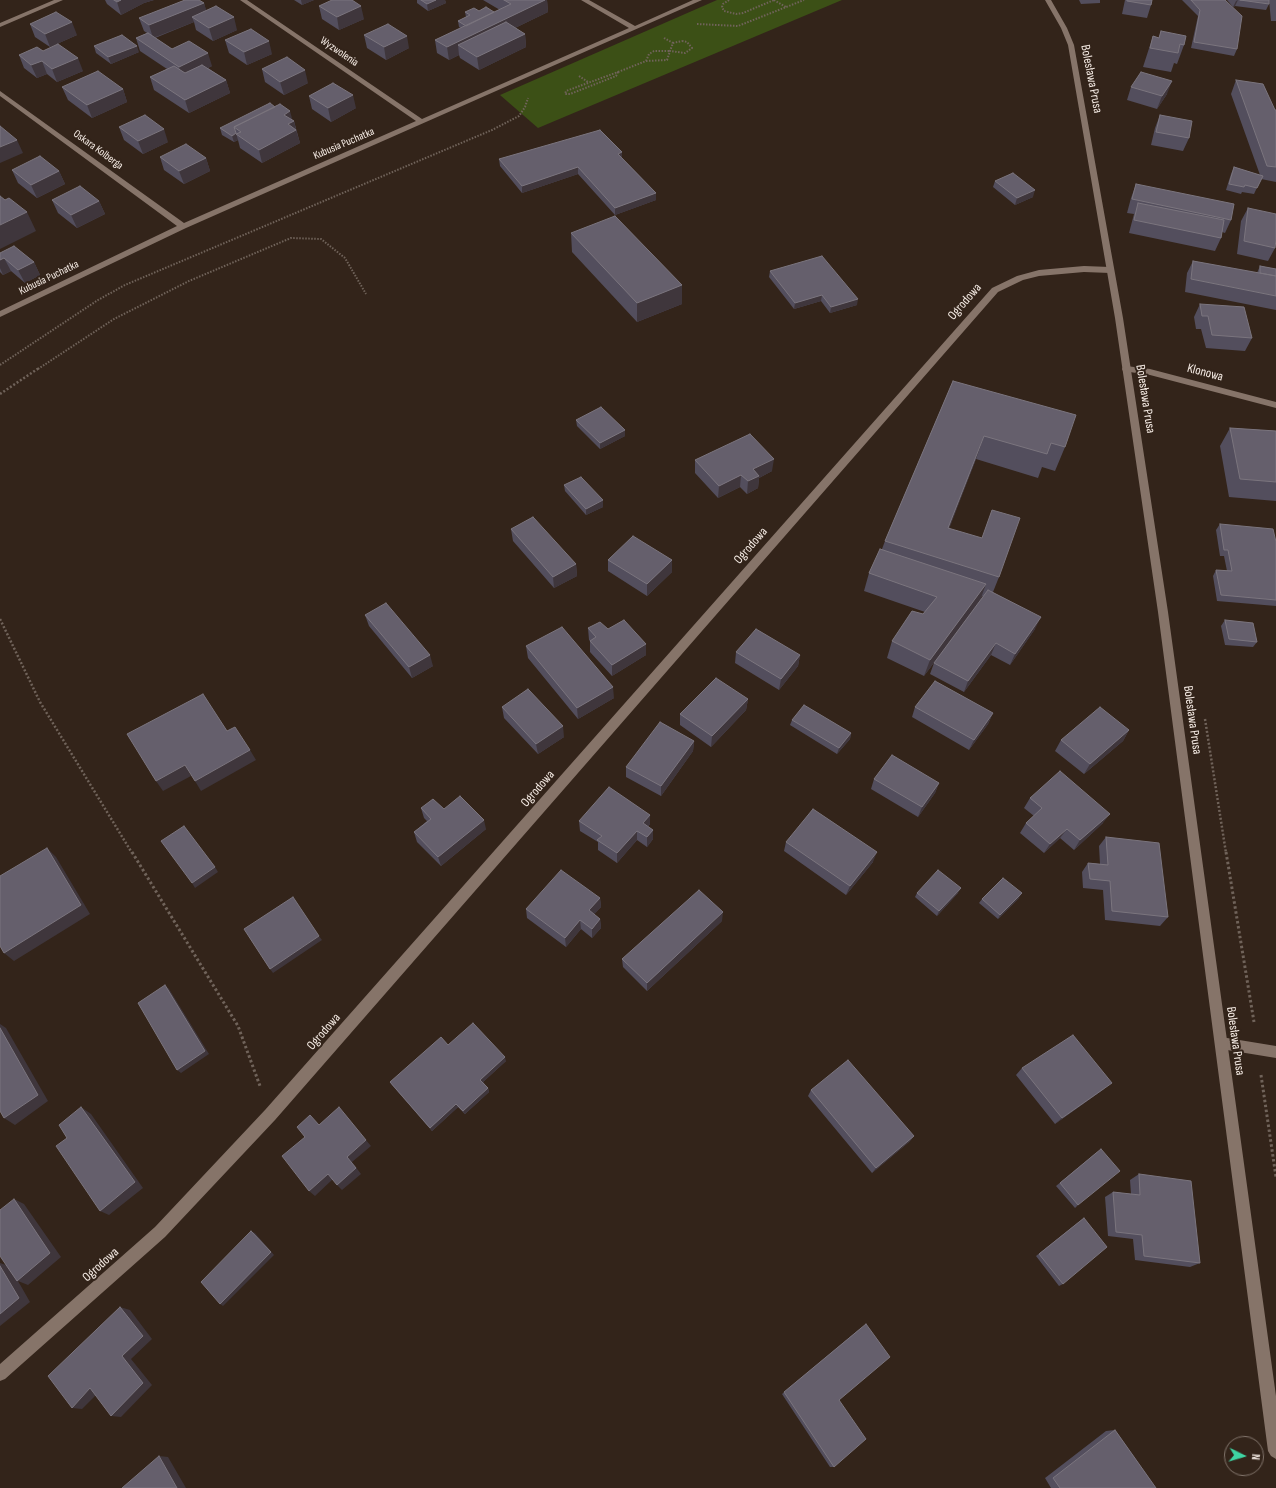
<!DOCTYPE html>
<meta charset="utf-8">
<style>
body{margin:0}
#map{position:relative;width:1276px;height:1488px;overflow:hidden;background:#33241a;font-family:"Sofia Sans Condensed",sans-serif}
canvas{display:block}
.north{position:absolute;left:1224px;top:1436px;width:40px;height:40px;box-sizing:border-box;background:#33241a;border:1px solid #81746b;border-radius:50%;rotate:95deg;font-size:11px;font-weight:700;line-height:16px;text-align:center;color:#f5ebe4}
.north::after{content:'';display:block;margin:auto;width:14px;height:18px;background:#3ed4a3;clip-path:polygon(50% 0,100% 100%,50% 72%,0 100%)}
</style>
<div id="map">
<canvas width="1276" height="1488"></canvas>
<div class="north">N</div>
</div>
<script>
const c = document.querySelector('canvas').getContext('2d');
c.lineJoin = 'round';
function fillPath(path, color) {
  c.fillStyle = color;
  c.fill(path, 'evenodd');
}
function shape(rows) {
  const path = new Path2D();
  for (const r of rows) {
    path.moveTo(r[0], r[1]);
    for (let i = 2; i < r.length; i += 2) path.lineTo(r[i], r[i + 1]);
  }
  return path;
}
function strokePath(path, color, width, dash) {
  c.strokeStyle = color;
  c.lineWidth = width;
  c.lineCap = dash ? 'butt' : 'round';
  c.setLineDash(dash || []);
  c.stroke(path);
}
function label(font, color, halo, rows, align = 'center') {
  c.font = font + ' "Sofia Sans Condensed",sans-serif';
  c.lineWidth = 4;
  c.setLineDash([]);
  c.textBaseline = 'middle';
  c.strokeStyle = halo;
  c.fillStyle = color;
  for (const [text, x, y, turn = 0] of rows) {
    c.save();
    c.translate(x, y);
    c.rotate((+turn || 0) * Math.PI / 180);
    c.textAlign = isNaN(turn) ? turn : align;
    if (halo) c.strokeText(text, 0, 0);
    c.fillText(text, 0, 0);
    c.restore();
  }
}
fillPath(shape([
 [717,0,842,0,538,128,500,95]
]), '#3c5016');
strokePath(shape([
 [729,0,723,4,722,7,724,11,736,14,743,13,774,0],
 [774,0,786,7],
 [697,24,738,26,804,0],
 [664,38,673,43],
 [682,41,687,42,692,48,685,53,670,51,673,43,682,41],
 [646,61,649,54,654,51,670,51],
 [646,61,667,60,670,51],
 [618,72,616,76,570,94,565,94,566,91,618,72],
 [618,72,646,61],
 [579,76,588,82],
 [0,365,98,300,125,285,492,130,519,116,525,107,528,98],
 [38,369,114,319,189,281,291,238,321,239,345,258,366,294]
]), '#70635a', 2, [1.5, 1.5]);
strokePath(shape([
 [0,394,39,368],
 [0,619,40,702,132,853],
 [1205,719,1226,853]
]), '#70635a', 2.5, [2, 2]);
strokePath(shape([
 [132,852,238,1026,260,1086],
 [1226,852,1254,1022],
 [1261,1075,1276,1177]
]), '#70635a', 3, [2.5, 2.5]);
fillPath(shape([
 [54,0,63,0,0,27,0,23,54,0],
 [240,0,247,0,422,119,629,28,581,0,589,0,635,26,693,0,702,0,186,228,0,317,0,311,177,226,0,96,0,91,184,223,416,121,240,0],
 [1084,266,1110,267,1114,270,1110,273,1084,272,1039,276,1023,280,998,292,275,1120,165,1237,5,1379,0,1381,0,1364,155,1227,265,1110,992,288,1017,276,1039,270,1084,266],
 [1126,366,1150,369,1276,402,1276,408,1150,375,1123,371,1122,369,1123,367,1126,366],
 [1221,1037,1276,1046,1276,1058,1221,1049,1217,1047,1215,1043,1217,1039,1221,1037]
]), '#867469');
fillPath(shape([
 [1045,0,1051,0,1067,28,1074,45,1123,318,1168,612,1276,1396,1276,1459,1271,1456,1268,1451,1158,612,1115,318,1068,45,1061,28,1045,0]
]), '#867469');
fillPath(shape([
 [105,0,154,0,144,3,121,15,107,4],
 [294,0,314,0,302,5],
 [417,0,445,0,446,3,428,11,417,3],
 [483,0,547,0,548,12,515,28,525,34,526,47,479,70,460,58,459,55,449,60,437,53,435,40,461,28,459,27,458,21,466,17,465,12,479,11,494,12,500,10],
 [1079,0,1100,0,1100,3,1081,4],
 [1125,0,1152,0,1151,5,1147,18,1122,14],
 [1182,0,1225,0,1237,49,1234,56,1191,48,1198,16],
 [1227,0,1269,0,1269,4,1266,10,1235,6,1233,7],
 [1269,0,1276,0,1276,21,1271,21],
 [204,3,206,11,237,30,213,41,196,30,194,22,155,38,172,49,212,66,208,68,226,80,230,93,189,113,154,90,150,77,167,69,140,51,136,38,147,33,144,31,139,18],
 [319,6,364,19,339,30,322,19],
 [30,24,77,35,50,47,35,37],
 [1161,31,1184,45,1177,64,1174,63,1171,72,1143,67,1153,36,1159,38],
 [364,35,409,48,386,60,367,48],
 [225,40,272,54,247,65,229,53],
 [94,46,139,52,111,64,96,53],
 [43,51,83,71,57,82,47,74,37,78,24,68,19,55],
 [262,69,308,83,284,95,265,82],
 [1236,80,1275,110,1276,110,1276,182,1261,179,1254,194,1242,192,1241,194,1226,190,1231,174,1234,167,1260,175,1231,94],
 [62,87,123,89,127,102,92,118,68,100],
 [1131,87,1167,94,1157,109,1127,100],
 [309,96,356,108,331,122,312,109],
 [1160,115,1189,138,1183,151,1151,145,1155,128],
 [293,121,294,121,300,143,262,163,240,148,238,140,234,142,222,135,220,128],
 [119,127,168,142,143,154,124,140],
 [160,157,206,158,210,171,184,184,164,170],
 [622,158,656,193,656,200,615,215,578,174,522,193,500,166,499,159],
 [12,170,59,171,65,184,37,198,18,183],
 [995,181,1033,197,1015,205,993,187],
 [1136,184,1231,220,1225,233,1222,232,1221,238,1215,251,1129,233,1134,214,1127,213,1131,198],
 [52,200,99,201,105,214,77,228,58,213],
 [1248,208,1275,248,1268,261,1237,254,1241,221],
 [571,233,682,285,682,304,637,322,572,252],
 [0,253,34,262,40,275,25,283,11,271,3,275,0,272],
 [1193,261,1257,273,1260,266,1276,269,1276,310,1185,292,1187,273],
 [770,271,857,305,830,313,821,301,794,309,769,277],
 [1200,304,1252,338,1245,351,1206,348,1201,329,1196,329,1194,317],
 [953,381,1065,447,1055,471,1042,467,1038,478,976,459,949,528,999,577,993,592,1035,629,1010,665,991,655,964,692,930,674,934,663,983,597,982,596,980,601,924,676,887,658,892,641,923,614,925,612,864,591,869,573,882,549,885,541],
 [576,420,625,430,625,436,600,449,577,426],
 [1230,428,1276,431,1276,501,1229,497,1220,446],
 [695,460,772,471,759,478,758,488,747,494,740,487,718,498,695,473],
 [564,485,603,507,586,515,565,491],
 [1220,524,1276,542,1276,606,1217,601,1213,576,1216,570,1227,571,1224,556,1220,556,1216,530],
 [511,529,576,564,577,576,554,588,513,541],
 [608,560,672,560,672,572,647,596,608,571],
 [365,615,433,666,412,678,369,626],
 [1225,620,1257,642,1253,647,1225,645,1221,626],
 [588,628,608,629,646,655,612,676,590,652,590,641,589,640],
 [526,646,614,698,578,719,528,658],
 [736,652,800,655,798,666,779,690,735,663],
 [748,699,746,710,711,747,680,725,680,714],
 [502,707,564,737,538,754,504,718],
 [915,707,993,713,988,724,969,750,912,717],
 [792,720,851,733,850,739,837,754,790,725],
 [1129,730,1123,741,1084,774,1055,751,1061,740],
 [694,741,693,751,661,796,626,777,626,767],
 [874,779,939,783,935,793,918,817,871,789],
 [1030,798,1103,823,1074,850,1060,838,1044,853,1020,833,1026,823,1034,816,1024,808],
 [421,808,444,809,486,829,441,866,417,842,414,832,427,821,424,818],
 [650,815,650,824,648,827,653,830,653,839,647,847,637,840,617,863,598,850,598,842,580,831,579,821],
 [1106,837,1168,917,1160,926,1105,920,1103,890,1083,888,1082,872,1088,863,1100,864,1099,846],
 [786,842,873,862,846,895,784,851],
 [917,893,958,893,937,916,915,897],
 [600,898,601,907,594,914,600,919,601,928,592,938,581,929,566,947,527,918,526,909],
 [1019,898,998,919,979,903,982,899],
 [722,921,647,991,623,967,622,959],
 [448,1045,506,1061,483,1082,488,1088,489,1092,465,1114,458,1107,432,1131,392,1085,390,1082],
 [1022,1068,1104,1089,1055,1124,1016,1075],
 [811,1090,914,1136,909,1142,872,1173,808,1096],
 [1097,1152,1078,1205,1075,1208,1056,1186],
 [1139,1174,1200,1263,1190,1267,1135,1260,1133,1239,1108,1236,1105,1197,1113,1192,1131,1194,1130,1180],
 [1084,1218,1063,1284,1059,1286,1036,1256,1080,1221],
 [862,1327,839,1400,834,1467,830,1467,782,1394],
 [1115,1430,1156,1488,1051,1488,1045,1478,1106,1431]
]), '#534e5d');
fillPath(shape([
 [121,0,154,0,144,3,121,15,117,2],
 [301,0,314,0,302,5],
 [436,0,445,0,446,3,428,11,427,4],
 [545,0,547,0,548,12,467,51,458,45,459,55,449,60,447,47],
 [1238,0,1235,6,1233,7,1236,1],
 [204,3,208,16,192,17,194,22,153,38,149,25],
 [361,6,364,19,339,30,337,17],
 [234,17,237,30,213,41,209,28],
 [72,22,77,35,50,47,45,34],
 [525,34,526,47,479,70,477,57],
 [407,36,409,48,386,60,384,47],
 [269,41,272,54,247,65,244,52],
 [137,46,139,52,111,64,108,57],
 [208,53,212,66,183,80,179,67],
 [78,58,83,71,57,82,52,69],
 [42,61,47,74,37,78,31,65],
 [305,70,308,83,284,95,280,82],
 [226,80,230,93,189,113,185,100],
 [1172,81,1167,94,1157,109,1162,96],
 [123,89,127,102,92,118,87,105],
 [353,95,356,108,331,122,328,108],
 [290,111,293,122,294,121,296,130,300,143,262,163,259,150,284,115],
 [164,129,168,142,143,154,138,141],
 [236,133,238,140,234,142,232,136],
 [17,140,23,153,0,163,0,147],
 [622,152,622,159,618,154],
 [206,158,210,171,184,184,179,171],
 [578,167,578,174,522,193,522,186],
 [59,171,65,184,37,198,31,185],
 [1035,190,1033,197,1015,205,1017,198],
 [656,193,656,200,615,215,615,208],
 [99,201,105,214,77,228,71,215],
 [27,212,36,231,0,249,0,225],
 [4,258,11,271,3,275,0,268,0,260],
 [34,262,40,275,25,283,18,270],
 [682,285,682,304,637,322,637,303],
 [822,295,821,301,794,309,795,303],
 [858,299,857,305,830,313,831,307],
 [625,430,625,436,600,449,600,443],
 [984,436,976,459,941,550,948,528],
 [774,459,772,471,759,478,758,488,747,494,748,481,753,469],
 [741,475,740,487,718,498,719,486],
 [603,500,603,507,586,515,586,509],
 [672,560,672,572,647,596,647,584],
 [576,564,577,576,554,588,553,577],
 [986,584,980,601,924,676,930,660],
 [1041,617,1035,629,1010,665,1015,654],
 [996,643,991,655,964,692,968,681],
 [646,644,646,655,612,676,612,665],
 [430,655,433,666,412,678,409,667],
 [800,655,798,666,779,690,781,679],
 [613,687,614,698,578,719,577,708],
 [748,699,746,710,711,747,712,736],
 [993,713,988,724,969,750,974,740],
 [563,726,564,737,538,754,536,744],
 [1129,730,1123,741,1084,774,1090,764],
 [851,733,850,739,837,754,839,748],
 [694,741,693,751,661,796,661,786],
 [250,750,256,760,201,791,195,781],
 [185,765,191,776,163,791,156,781],
 [939,783,935,793,918,817,922,807],
 [1110,814,1103,823,1074,850,1080,840],
 [650,815,650,824,643,833,643,823],
 [484,820,486,829,441,866,438,857],
 [1067,829,1060,838,1044,853,1050,844],
 [653,830,653,839,647,847,647,837],
 [637,831,637,840,617,863,617,853],
 [47,848,56,857,90,914,14,961,4,953],
 [877,852,873,862,846,895,850,886],
 [215,867,218,872,195,888,192,883],
 [961,888,958,893,937,916,939,911],
 [1022,893,1019,898,998,919,1000,915],
 [600,898,601,907,590,919,589,910],
 [723,912,722,921,647,991,647,983],
 [600,919,601,928,592,938,592,929],
 [580,920,581,929,566,947,565,938],
 [319,936,322,940,273,973,270,969],
 [165,985,169,989,209,1054,181,1073,177,1070],
 [0,1024,6,1028,48,1101,15,1125,4,1118],
 [505,1057,506,1061,482,1083,480,1080],
 [1112,1083,1104,1089,1055,1124,1062,1118],
 [488,1088,489,1092,465,1114,463,1111],
 [456,1104,458,1107,432,1131,430,1128],
 [81,1107,91,1114,143,1188,109,1215,100,1211],
 [914,1136,909,1142,872,1173,876,1168],
 [366,1140,371,1146,352,1162,361,1174,342,1190,337,1185,347,1157],
 [328,1174,333,1179,315,1196,309,1191],
 [14,1199,24,1204,61,1257,28,1285,18,1281,30,1302,0,1326,0,1263,9,1266],
 [251,1231,255,1233,274,1255,223,1306,220,1304],
 [120,1307,130,1310,152,1339,131,1359,152,1385,121,1417,111,1416],
 [90,1388,101,1390,82,1409,72,1408],
 [159,1456,168,1457,186,1488,177,1488]
]), '#3f363c');
const building = shape([
 [114,0,121,0,117,2,114,0],
 [185,0,199,0,204,3,149,25,139,18,185,0],
 [332,0,352,0,361,6,337,17,319,6,332,0],
 [421,0,436,0,427,4,421,0],
 [504,0,545,0,447,47,435,40,511,4,504,0],
 [1127,0,1152,0,1151,5,1127,1,1127,0],
 [1191,0,1225,0,1242,16,1237,49,1194,42,1200,10,1191,0],
 [1240,0,1269,0,1269,4,1240,0],
 [216,6,234,17,209,28,192,17,216,6],
 [486,7,494,12,466,26,458,21,470,15,465,12,474,8,479,11,486,7],
 [56,12,72,22,45,34,30,24,56,12],
 [506,22,525,34,477,57,458,45,506,22],
 [388,24,407,36,384,47,364,35,388,24],
 [251,29,269,41,244,52,225,40,251,29],
 [1161,31,1186,36,1184,45,1180,44,1178,53,1150,48,1153,36,1159,38,1161,31],
 [148,33,172,49,189,41,208,53,179,67,136,38,148,33],
 [122,35,137,46,108,57,94,46,122,35],
 [58,44,78,58,52,69,42,61,31,65,19,55,37,47,43,51,58,44],
 [287,57,305,70,280,82,262,69,287,57],
 [202,65,226,80,185,100,150,77,174,66,185,73,202,65],
 [98,71,123,89,87,105,62,87,98,71],
 [1141,72,1172,81,1162,96,1131,87,1141,72],
 [1236,80,1263,84,1275,110,1276,110,1276,167,1267,166,1236,80],
 [333,83,353,95,328,108,309,96,333,83],
 [270,103,275,107,234,127,236,133,232,136,220,128,270,103],
 [280,104,290,111,284,115,294,121,288,124,296,130,259,150,236,134,241,132,234,127,280,104],
 [145,115,164,129,138,141,119,127,145,115],
 [1160,115,1192,121,1189,138,1156,132,1160,115],
 [0,126,17,140,0,147,0,126],
 [600,130,622,152,618,154,656,193,615,208,578,167,522,186,499,159,600,130],
 [186,144,206,158,179,171,160,157,186,144],
 [40,156,59,171,31,185,12,170,40,156],
 [1234,167,1263,176,1257,188,1245,185,1244,187,1229,184,1234,167],
 [1013,173,1035,190,1017,198,995,181,1013,173],
 [1136,184,1234,204,1231,220,1132,199,1136,184],
 [80,186,99,201,71,215,52,200,80,186],
 [0,196,5,200,9,198,27,212,0,225,0,196],
 [1138,203,1224,220,1221,238,1134,220,1138,203],
 [1248,208,1276,214,1276,239,1275,248,1244,241,1248,208],
 [615,216,682,285,637,303,571,233,615,216],
 [14,246,34,262,18,270,4,258,0,260,0,253,14,246],
 [822,256,858,299,831,307,822,295,795,303,770,271,822,256],
 [1193,261,1276,276,1276,296,1191,279,1193,261],
 [1260,266,1276,269,1276,276,1260,273,1260,266],
 [1200,304,1244,307,1252,338,1212,335,1208,316,1202,316,1200,304],
 [953,381,1076,415,1065,447,1051,443,1047,454,984,436,948,528,982,538,992,510,1020,518,999,577,885,541,953,381],
 [601,407,625,430,600,443,576,420,601,407],
 [1230,428,1276,431,1276,482,1240,479,1230,428],
 [750,434,774,459,753,469,759,476,748,481,741,475,719,486,695,460,750,434],
 [581,477,603,500,586,509,564,485,581,477],
 [533,517,576,564,553,577,511,529,533,517],
 [1220,524,1273,529,1276,542,1276,600,1221,595,1216,570,1232,571,1228,550,1224,550,1220,524],
 [633,536,672,560,647,584,608,560,633,536],
 [880,549,986,584,930,660,892,641,912,611,923,614,937,597,869,573,880,549],
 [988,590,1041,617,1015,654,996,643,968,681,934,663,988,590],
 [386,603,430,655,409,667,365,615,386,603],
 [624,620,646,644,612,665,590,641,596,637,588,628,600,622,608,629,624,620],
 [1225,620,1253,623,1257,642,1229,639,1225,620],
 [562,627,613,687,577,708,526,646,562,627],
 [756,629,800,655,781,679,736,652,756,629],
 [716,678,748,699,712,736,680,714,716,678],
 [935,681,993,713,974,740,915,707,935,681],
 [528,689,563,726,536,744,502,707,528,689],
 [203,694,227,731,235,727,250,750,195,781,185,765,156,781,127,734,203,694],
 [804,705,851,733,839,748,792,720,804,705],
 [1100,707,1129,730,1090,764,1061,740,1100,707],
 [660,722,694,741,661,786,626,767,660,722],
 [892,755,939,783,922,807,874,779,892,755],
 [1060,771,1110,814,1080,840,1067,829,1050,844,1026,823,1042,808,1030,798,1060,771],
 [609,787,650,815,643,823,653,830,647,837,637,831,617,853,597,840,602,836,579,821,609,787],
 [460,796,484,820,438,857,414,832,431,819,421,808,433,799,444,809,460,796],
 [813,809,877,852,850,886,786,842,813,809],
 [184,826,215,867,192,883,161,841,184,826],
 [1106,837,1159,843,1168,917,1112,911,1110,881,1090,879,1088,863,1108,865,1106,837],
 [47,848,81,905,4,953,0,946,0,876,47,848],
 [561,870,600,898,589,910,600,919,592,929,580,920,565,938,526,909,561,870],
 [938,870,961,888,939,911,917,893,938,870],
 [1003,878,1022,893,1000,915,982,899,1003,878],
 [699,890,723,912,647,983,622,959,699,890],
 [293,897,319,936,270,969,244,929,293,897],
 [165,985,205,1051,177,1070,138,1003,165,985],
 [473,1023,505,1057,480,1080,488,1088,463,1111,456,1104,430,1128,390,1082,441,1037,448,1045,473,1023],
 [0,1028,38,1095,4,1118,0,1111,0,1028],
 [1073,1035,1112,1083,1062,1118,1022,1068,1073,1035],
 [848,1060,914,1136,876,1168,811,1090,848,1060],
 [81,1107,135,1182,100,1211,56,1146,67,1138,59,1125,81,1107],
 [339,1107,366,1140,347,1157,356,1168,337,1185,328,1174,309,1191,282,1156,305,1137,297,1127,310,1115,319,1125,339,1107],
 [1101,1149,1120,1171,1078,1205,1060,1183,1101,1149],
 [1139,1174,1191,1181,1200,1263,1144,1256,1142,1235,1116,1232,1113,1192,1140,1195,1139,1174],
 [14,1199,50,1253,17,1281,0,1256,0,1210,14,1199],
 [1084,1218,1107,1247,1063,1284,1039,1254,1084,1218],
 [251,1231,271,1252,220,1304,201,1282,251,1231],
 [0,1266,19,1298,0,1314,0,1266],
 [120,1307,143,1336,122,1356,143,1383,111,1416,90,1388,72,1408,48,1376,120,1307],
 [866,1324,890,1357,839,1400,866,1439,834,1467,784,1392,866,1324],
 [1115,1430,1156,1488,1060,1488,1053,1478,1115,1430],
 [159,1456,177,1488,122,1488,159,1456]
]);
fillPath(building, '#655f6c');
strokePath(building, '#7b757e', 1);
label('11px', '#f5ebe4', '#33241a', [
 ["Wyzwolenia",339,52,34],
 ["Kubusia Puchatka",344,144,-23],
 ["Oskara Kolberga",98,150,36],
 ["Kubusia Puchatka",49,278,-26]
]);
label('13px', '#f5ebe4', '#33241a', [
 ["Bolesława Prusa",1091,79,79],
 ["Ogrodowa",965,302,-49],
 ["Klonowa",1205,373,15],
 ["Bolesława Prusa",1145,399,81],
 ["Ogrodowa",751,546,-49],
 ["Bolesława Prusa",1192,720,82],
 ["Ogrodowa",538,789,-49],
 ["Ogrodowa",324,1032,-49],
 ["Bolesława Prusa",1235,1041,82],
 ["Ogrodowa",101,1265,-42]
]);
</script>
